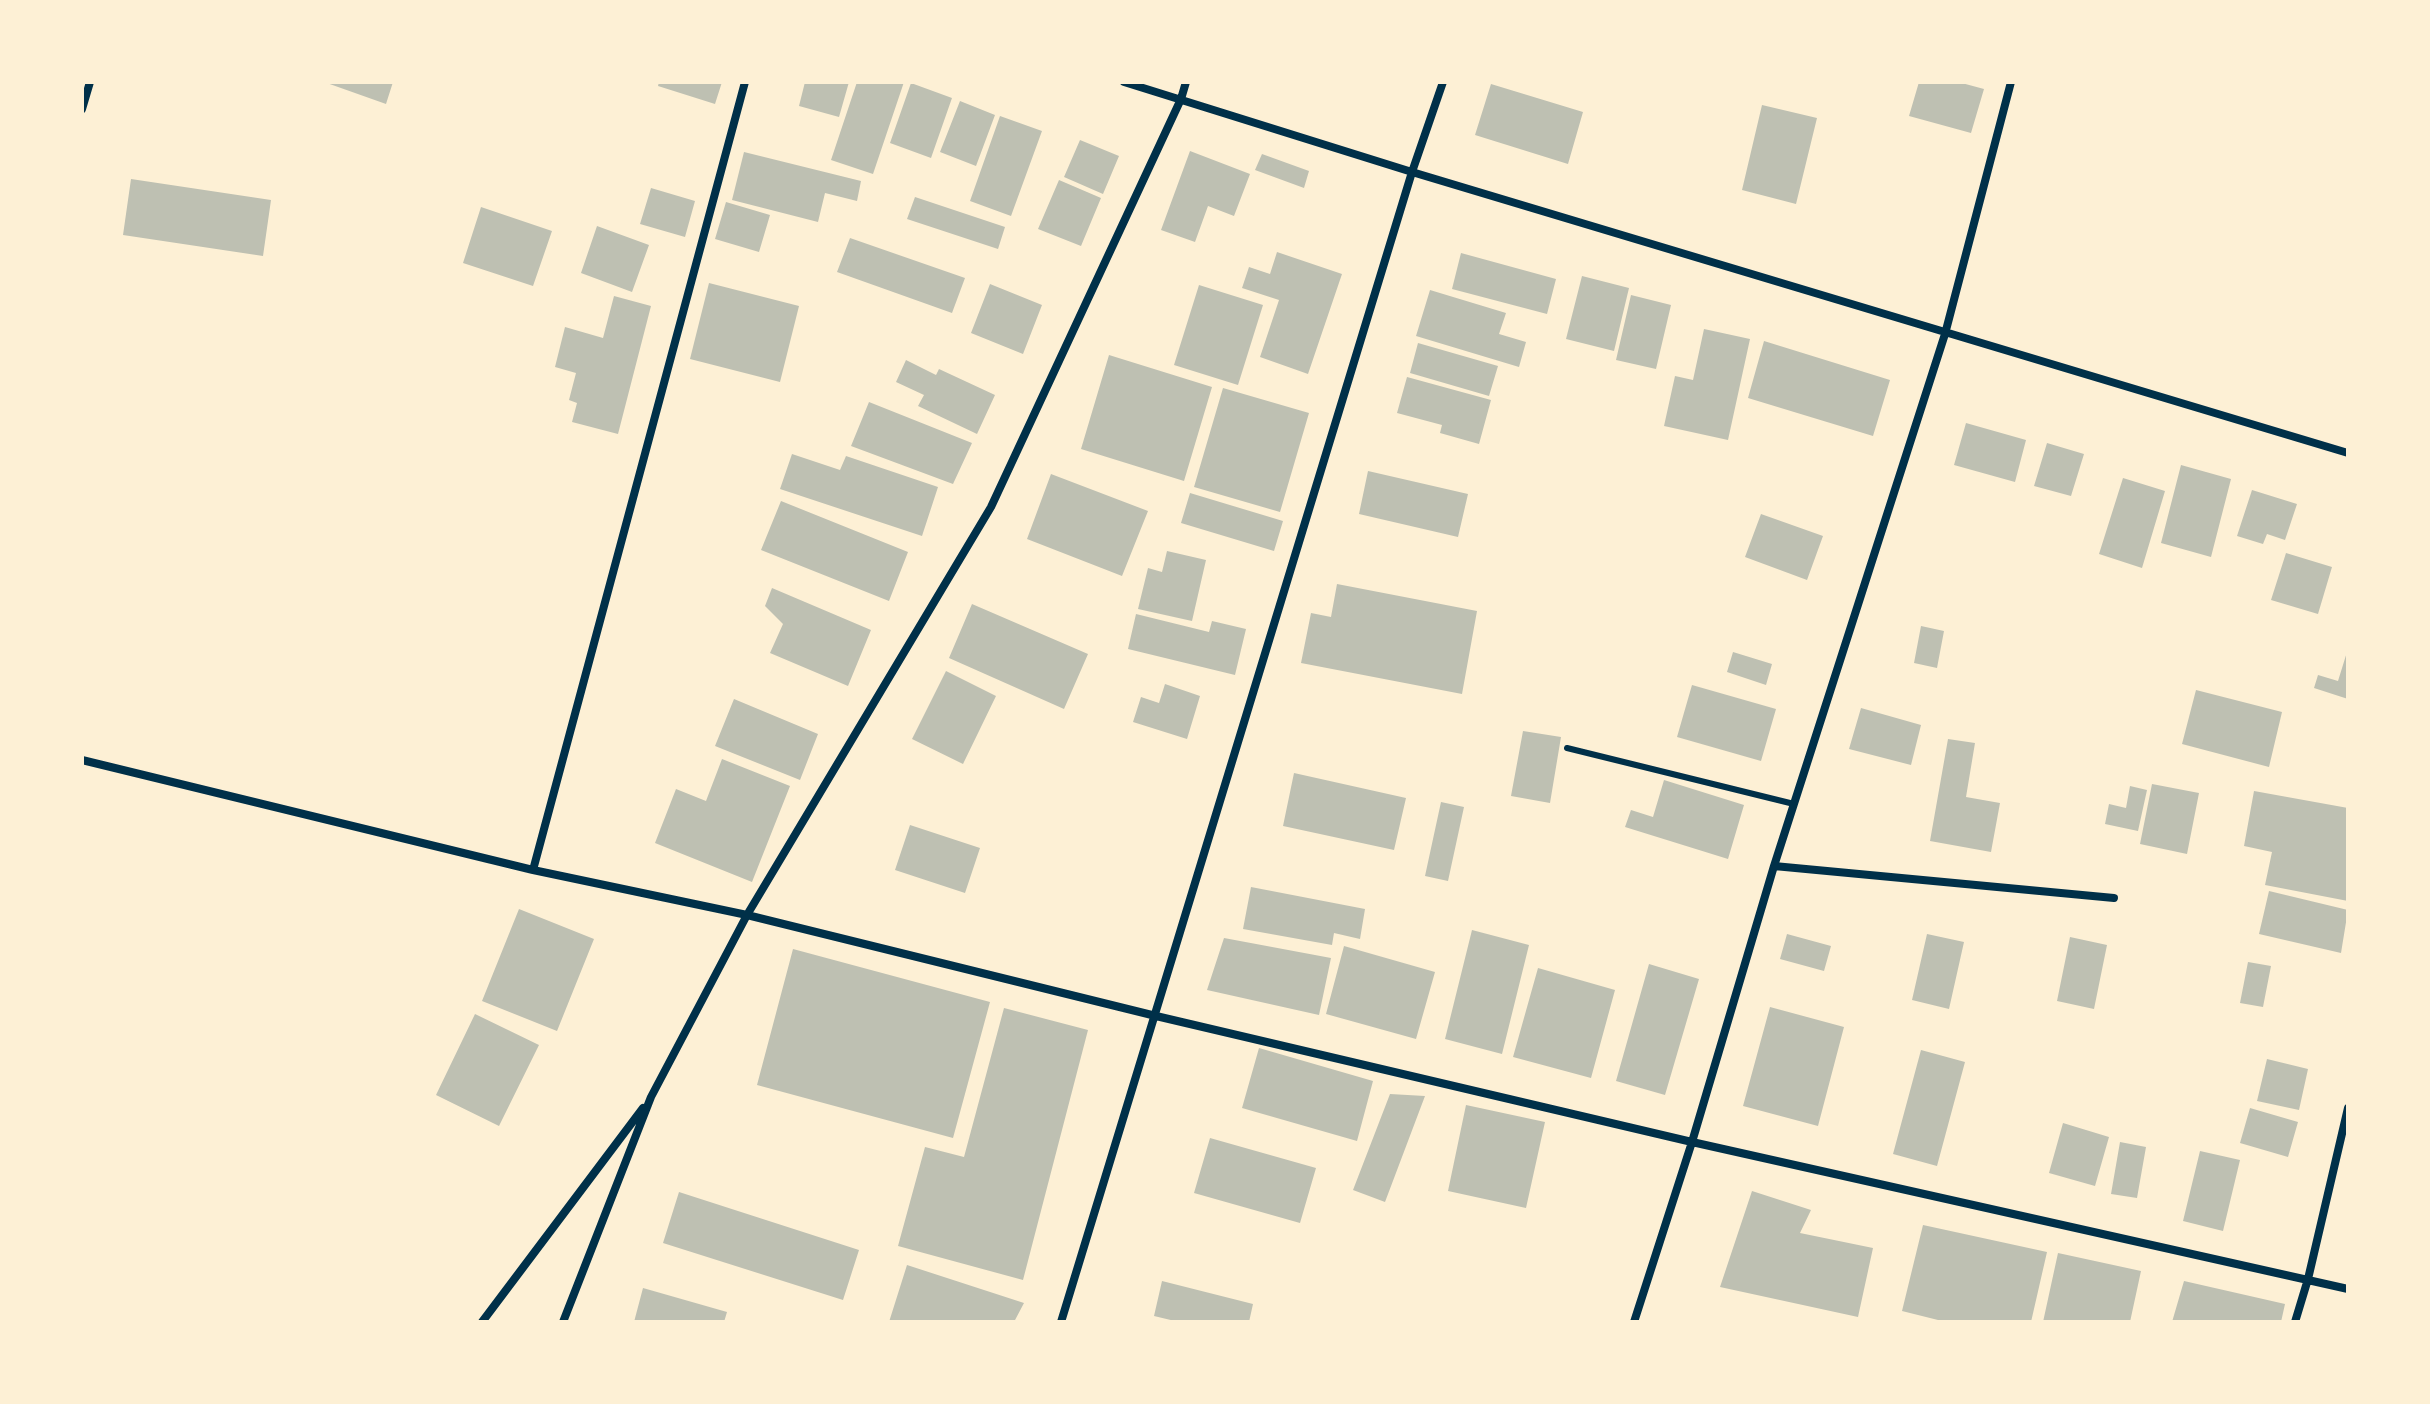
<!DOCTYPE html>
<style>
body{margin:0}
#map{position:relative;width:2430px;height:1404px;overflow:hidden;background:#fdf0d5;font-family:Jost,sans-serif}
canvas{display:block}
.frame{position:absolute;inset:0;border:84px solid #fdf0d5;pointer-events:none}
</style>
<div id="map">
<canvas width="2430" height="1404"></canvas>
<div class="frame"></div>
</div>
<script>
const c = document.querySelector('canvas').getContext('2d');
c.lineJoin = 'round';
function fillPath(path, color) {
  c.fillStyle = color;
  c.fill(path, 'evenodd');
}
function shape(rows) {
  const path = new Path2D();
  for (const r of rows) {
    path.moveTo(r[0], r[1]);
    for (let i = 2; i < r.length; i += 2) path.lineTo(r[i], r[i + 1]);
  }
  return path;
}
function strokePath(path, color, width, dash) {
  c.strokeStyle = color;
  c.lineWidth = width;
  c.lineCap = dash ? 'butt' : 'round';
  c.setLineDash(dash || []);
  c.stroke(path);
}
fillPath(shape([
 [324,82,393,82,386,104],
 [659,82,722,82,715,104,658,86],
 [805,82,849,82,839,117,799,106],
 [857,82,904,82,873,174,831,160],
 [1919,82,1958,82,1984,89,1971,133,1909,116],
 [911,83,952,98,931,158,890,143],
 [1491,84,1583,112,1568,164,1475,135],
 [960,101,995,115,976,166,940,152],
 [1762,105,1817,118,1796,204,1742,190],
 [1000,116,1042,131,1011,216,970,201],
 [1080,140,1119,156,1103,194,1064,177],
 [1190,151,1250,174,1234,216,1208,206,1195,242,1161,230],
 [744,152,861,181,857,201,825,193,818,222,732,200],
 [1262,154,1309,171,1304,188,1255,170],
 [131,179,271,200,263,256,123,235],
 [1059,180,1101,198,1081,246,1038,229],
 [651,188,695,201,685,237,640,224],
 [915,197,1005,227,998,249,907,219],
 [726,202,770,215,759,252,715,239],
 [481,207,552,231,533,286,463,263],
 [597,226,649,245,632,292,581,273],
 [850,238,965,278,952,313,837,272],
 [1277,252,1342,274,1308,374,1260,357,1279,300,1242,288,1249,267,1270,274],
 [1461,253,1556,279,1547,314,1452,289],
 [1582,276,1629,288,1614,351,1566,339],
 [709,283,799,306,780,382,690,359],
 [990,284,1042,305,1023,354,971,333],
 [1199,285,1263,305,1238,385,1174,365],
 [1430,290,1506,313,1499,334,1526,342,1519,367,1416,336],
 [1631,295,1671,305,1656,369,1616,360],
 [614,296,651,306,618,434,572,422,577,403,569,400,576,373,555,367,565,327,603,338],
 [1704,329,1750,339,1728,440,1664,426,1675,376,1693,380],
 [1764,341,1890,380,1873,436,1748,398],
 [1418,343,1498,366,1489,396,1410,373],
 [1109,355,1212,387,1184,481,1081,449],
 [906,360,936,375,939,369,995,395,977,434,918,406,924,395,896,382],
 [1407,377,1491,400,1479,444,1440,433,1442,425,1397,413],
 [1223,388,1309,413,1280,512,1194,487],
 [869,402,972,443,953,484,851,446],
 [1966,423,2026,440,2015,482,1954,465],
 [2047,443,2084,454,2071,496,2034,486],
 [792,454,840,470,846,456,938,487,922,536,780,489],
 [2181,465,2231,479,2211,557,2161,543],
 [1368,471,1468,494,1458,537,1359,514],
 [1051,474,1148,511,1122,576,1027,539],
 [2123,478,2165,491,2142,568,2099,554],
 [2252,490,2297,504,2285,540,2267,534,2263,544,2237,536],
 [1190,493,1283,521,1274,551,1181,523],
 [781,501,908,552,889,601,761,550],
 [1761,514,1823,536,1807,580,1745,557],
 [1167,551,1206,560,1192,621,1138,609,1148,568,1162,572],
 [2286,553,2332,567,2318,614,2271,600],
 [1337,584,1477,611,1462,694,1301,663,1311,613,1331,617],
 [772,588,871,630,848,686,770,653,783,624,765,606],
 [972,604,1088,654,1064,709,949,658],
 [1136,614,1209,632,1212,621,1246,629,1235,675,1128,649],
 [1921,626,1944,631,1937,668,1914,663],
 [1733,652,1772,664,1766,685,1727,672],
 [2347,652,2348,699,2314,688,2318,675,2338,681],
 [946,671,996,696,963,764,912,739],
 [1165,684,1200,696,1187,739,1133,722,1141,697,1159,703],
 [1692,685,1776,709,1761,761,1677,737],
 [2196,690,2282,712,2269,767,2182,744],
 [734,699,818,734,800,780,715,746],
 [1861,708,1921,725,1911,765,1849,749],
 [1523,731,1561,737,1550,803,1511,796],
 [1948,739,1975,743,1966,797,2000,803,1991,852,1930,841],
 [722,759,790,786,752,882,655,843,676,789,706,801],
 [1294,773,1406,798,1394,850,1283,826],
 [1664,780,1744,805,1728,859,1625,827,1631,810,1653,817],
 [2152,784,2199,793,2187,854,2140,844],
 [2130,786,2147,790,2138,831,2105,824,2109,804,2126,808],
 [2254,791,2348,808,2348,901,2265,885,2272,852,2244,846],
 [1441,802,1464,807,1448,881,1425,876],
 [910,825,980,848,965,893,895,870],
 [1251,887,1365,909,1360,939,1334,933,1332,945,1243,929],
 [2269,891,2348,910,2341,953,2259,934],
 [519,909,594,939,557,1031,482,1001],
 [1472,930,1529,945,1502,1054,1445,1039],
 [1787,934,1831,946,1824,971,1780,959],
 [1927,934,1964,942,1949,1009,1912,1000],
 [2070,937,2107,945,2094,1009,2057,1001],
 [1224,938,1331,958,1319,1015,1207,990],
 [1344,946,1435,972,1416,1039,1326,1014],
 [793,949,990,1002,953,1138,757,1085],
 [2248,962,2271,966,2263,1007,2240,1003],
 [1649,964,1699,979,1665,1095,1616,1081],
 [1538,968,1615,990,1591,1078,1513,1057],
 [1770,1007,1844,1027,1818,1126,1743,1106],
 [1004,1008,1088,1030,1023,1280,898,1246,925,1147,964,1157],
 [475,1014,539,1045,499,1126,436,1095],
 [1259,1048,1373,1081,1357,1141,1242,1108],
 [1921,1050,1965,1062,1937,1166,1893,1154],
 [2267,1059,2308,1069,2299,1110,2257,1101],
 [1390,1094,1425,1096,1385,1202,1353,1190],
 [1466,1105,1545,1122,1526,1208,1448,1191],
 [2250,1108,2298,1122,2288,1157,2240,1143],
 [2063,1123,2109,1137,2095,1186,2049,1173],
 [1210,1138,1316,1168,1300,1223,1194,1193],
 [2120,1142,2146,1147,2137,1198,2111,1194],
 [2200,1151,2240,1160,2223,1231,2183,1221],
 [1752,1191,1811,1210,1800,1233,1873,1248,1858,1317,1720,1287],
 [679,1192,859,1250,843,1300,663,1243],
 [1923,1225,2047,1252,2031,1322,1946,1322,1902,1311],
 [2058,1253,2141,1271,2130,1322,2043,1322],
 [907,1265,1024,1303,1014,1322,889,1322],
 [1162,1281,1253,1304,1249,1322,1179,1322,1154,1316],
 [2184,1281,2285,1304,2281,1322,2172,1322],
 [643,1288,727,1312,724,1322,634,1322]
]), '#bec0b2');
strokePath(shape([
 [1567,748,1794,804]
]), '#003049', 6);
strokePath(shape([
 [1124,82,1412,172,2348,453],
 [82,109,90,82],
 [82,760,533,870,747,915,1156,1016,1692,1142,2348,1289],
 [1774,866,2114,898],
 [533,870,745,82],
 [482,1322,643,1108],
 [563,1322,651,1097,747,915,991,507,1181,99,1186,82],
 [1061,1322,1412,172,1443,82],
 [1634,1322,1692,1142,1774,866,1945,334,2011,82],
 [2295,1322,2308,1279,2348,1108]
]), '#003049', 8);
</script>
